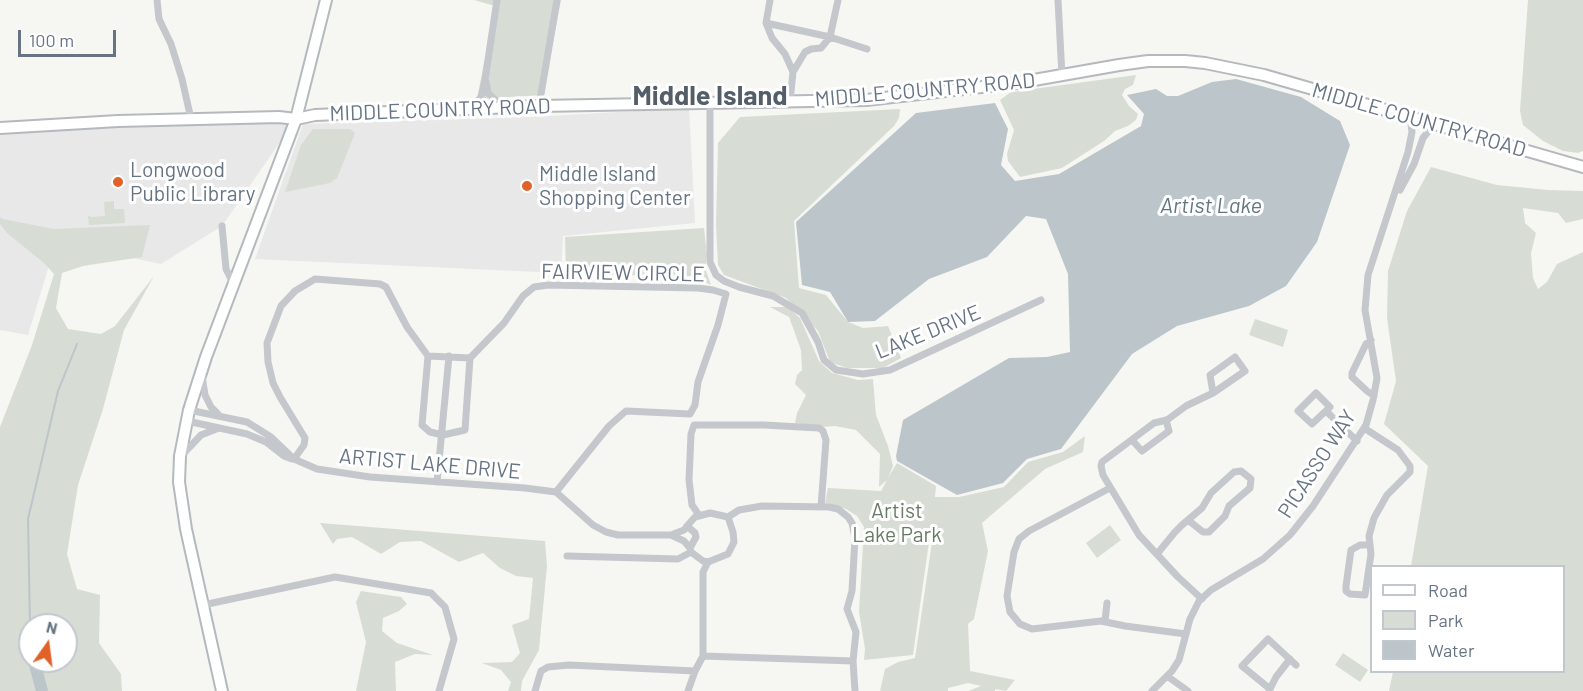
<!DOCTYPE html>
<style>
body{margin:0}
#map{position:relative;width:1583px;height:691px;overflow:hidden;background:#f6f7f3;font-family:Barlow,sans-serif}
canvas{display:block}
.legend{position:absolute;left:1370px;top:565px;width:195px;height:108px;box-sizing:border-box;background:#fff;border:2px solid #c2c7ce;margin:0;padding:8px 10px;list-style:none;font-size:18px;color:#667484}
.legend li{display:flex;align-items:center;gap:12px;height:30px}
.legend b{width:30px;border:2px solid #c2c7ce}
.north{position:absolute;left:18px;top:613px;width:60px;height:60px;box-sizing:border-box;background:#fff;border:2px solid #c2c7ce;border-radius:50%;rotate:14deg;font-size:16px;font-weight:700;line-height:24px;text-align:center;color:#667484}
.north::after{content:'';display:block;margin:auto;width:21px;height:27px;background:#e16229;clip-path:polygon(50% 0,100% 100%,50% 72%,0 100%)}
.scale{position:absolute;left:18px;top:30px;width:98px;height:27px;box-sizing:border-box;border:3px solid #667484;border-top:0;padding-left:8px;font-size:18px;line-height:21px;white-space:nowrap;color:#667484;-webkit-text-stroke:4px #fff;paint-order:stroke}
</style>
<div id="map">
<canvas width="1583" height="691"></canvas>
<ul class="legend">
<li><b style="height:8px;background:#fff"></b>Road</li>
<li><b style="height:16px;background:#d7ddd4"></b>Park</li>
<li><b style="height:16px;background:#bcc5ca"></b>Water</li>
</ul>
<div class="north">N</div>
<div class="scale">100 m</div>
</div>
<script>
const c = document.querySelector('canvas').getContext('2d');
c.lineJoin = 'round';
function fillPath(path, color) {
  c.fillStyle = color;
  c.fill(path, 'evenodd');
}
function shape(rows) {
  const path = new Path2D();
  for (const r of rows) {
    path.moveTo(r[0], r[1]);
    for (let i = 2; i < r.length; i += 2) path.lineTo(r[i], r[i + 1]);
  }
  return path;
}
function strokePath(path, color, width, dash) {
  c.strokeStyle = color;
  c.lineWidth = width;
  c.lineCap = dash ? 'butt' : 'round';
  c.setLineDash(dash || []);
  c.stroke(path);
}
function label(font, color, halo, rows, align = 'center') {
  c.font = font + ' Barlow,sans-serif';
  c.lineWidth = 6;
  c.setLineDash([]);
  c.textBaseline = 'middle';
  c.strokeStyle = halo;
  c.fillStyle = color;
  for (const [text, x, y, turn = 0] of rows) {
    c.save();
    c.translate(x, y);
    c.rotate((+turn || 0) * Math.PI / 180);
    c.textAlign = isNaN(turn) ? turn : align;
    if (halo) c.strokeText(text, 0, 0);
    c.fillText(text, 0, 0);
    c.restore();
  }
}
fillPath(shape([
 [689,108,695,223,563,236,561,273,255,259,303,124,532,117],
 [296,119,222,226,161,264,56,242,28,335,0,330,0,131]
]), '#e7e8e7');
fillPath(shape([
 [474,0,561,0,543,95,477,99,495,6],
 [1528,0,1583,0,1583,151,1578,153,1563,151,1543,141,1523,125,1520,111],
 [1136,75,1133,85,1125,89,1122,95,1129,106,1138,114,1136,120,1128,126,1115,131,1104,141,1062,168,1020,177,1008,161,1007,154,1014,130,1000,100,1011,92],
 [900,109,899,118,894,126,794,221,799,288,826,295,848,322,863,328,888,326,901,358,883,368,847,368,830,362,818,331,786,298,724,275,718,265,716,225,718,143,740,117],
 [313,129,350,129,355,133,337,178,330,183,285,192,301,145],
 [1431,167,1497,185,1548,190,1583,191,1583,219,1566,223,1558,213,1523,208,1525,223,1536,233,1531,253,1533,278,1538,289,1547,282,1557,264,1583,252,1583,691,1389,691,1393,672,1564,672,1564,566,1411,566,1428,466,1384,424,1396,381,1387,318,1388,271,1407,211],
 [114,201,114,209,124,209,125,223,89,225,88,216,92,217,105,216,104,202],
 [0,217,3,219,54,229,150,225,142,257,83,266,62,273,56,308,68,329,101,334,115,326,154,276,124,330,103,409,78,485,67,554,77,589,100,595,99,643,121,674,122,691,0,691,0,427,32,345,54,274,44,263,7,233,0,224],
 [30,625,66,625,66,661,30,661],
 [704,228,707,256,705,268,711,285,692,276,566,274,565,237],
 [770,307,788,307,800,318,819,361,832,373,858,380,873,379,876,415,888,446,893,466,888,478,897,463,936,486,935,497,959,497,1004,487,1028,462,1063,452,1085,436,1083,452,1045,469,982,523,988,551,974,619,968,624,970,671,1015,680,1006,691,995,689,995,691,968,691,981,686,968,683,948,688,948,691,880,691,885,669,898,662,915,658,933,535,931,528,913,655,864,660,865,649,859,612,864,527,857,516,846,509,825,503,828,488,881,491,887,480,879,487,880,454,856,430,835,426,822,427,795,423,797,413,806,395,795,384,797,375,802,370,801,350,789,317],
 [1255,319,1288,330,1283,347,1249,335],
 [320,523,545,541,547,566,539,650,522,681,521,691,508,691,511,682,501,670,482,663,512,662,520,653,512,625,529,619,533,578,516,576,500,568,483,553,459,562,421,541,400,542,381,554,352,537,337,539,333,544],
 [1110,525,1121,540,1097,558,1086,543],
 [361,591,401,597,407,604,399,611,383,618,382,631,397,643,433,655,415,654,395,662,396,691,356,691,366,642,356,602],
 [1343,653,1368,670,1360,682,1335,665]
]), '#d7ddd4');
fillPath(shape([
 [1236,79,1301,97,1340,121,1350,145,1317,242,1286,286,1249,306,1177,326,1132,354,1061,449,1027,459,1003,483,957,495,897,461,896,456,903,420,1009,358,1047,357,1070,352,1068,274,1046,219,1026,216,987,257,929,279,875,321,848,322,830,292,802,285,796,222,916,113,995,103,1008,129,1001,165,1015,181,1059,174,1141,126,1144,114,1127,95,1156,89,1167,96,1178,96,1212,82]
]), '#bcc5ca');
strokePath(shape([
 [30,625,28,519,58,391,77,344],
 [28,639,30,626]
]), '#bcc5ca', 2);
strokePath(shape([
 [28,639,30,647],
 [34,661,42,691]
]), '#bcc5ca', 12);
const secondary = shape([
 [222,691,186,529,179,482,180,456,189,410,206,357,296,119,326,0]
]);
const primary = shape([
 [0,128,118,121,279,117,296,119,315,115,539,106,866,100,1017,83,1119,65,1148,61,1185,61,1205,63,1264,75,1583,167]
]);
strokePath(secondary, '#b4b9be', 14);
strokePath(primary, '#b5b9bd', 14);
strokePath(shape([
 [157,0,159,19,171,44,182,79,191,119],
 [770,0,766,23,772,38,785,54,793,72],
 [1058,0,1062,76],
 [766,23,830,37,867,49],
 [486,82,488,93,504,108],
 [710,102,710,262,716,275,724,281,739,287,773,296,802,313,818,342,824,360,836,370,863,374,890,370,1041,300],
 [790,102,793,72,805,52,811,49,821,48,830,37,838,0],
 [539,106,557,0],
 [471,109,481,97,485,80,497,0],
 [1400,190,1414,164,1423,138,1435,123],
 [222,226,226,269,233,283],
 [1371,340,1366,344,1352,373,1352,377,1367,391,1374,396],
 [428,356,470,358],
 [202,376,205,395,211,407,218,414],
 [1316,393,1330,407,1312,424,1298,411,1316,393],
 [189,410,247,422,271,437,294,459,317,469,370,477,525,488,556,492,593,525,606,532,618,535,671,535],
 [1326,411,1357,441],
 [187,421,247,434,266,442,284,456,292,459],
 [1364,428,1398,450,1410,466,1410,472,1387,495,1374,518,1369,536,1371,554,1365,595,1350,594,1346,591,1346,586,1351,550,1360,545,1369,545],
 [1132,440,1142,451,1169,431,1166,420],
 [183,454,201,435,219,428],
 [294,459,304,445,305,438,280,397,273,383,268,362,267,343,281,306,295,291,315,279,380,284,386,287,407,327,428,356,422,425,430,432,443,435,465,430,470,358,504,323,523,296,534,287,548,285,698,288,713,290,726,294,718,325,698,382,695,405,690,414,626,411,609,426,556,492],
 [437,482,449,356],
 [1110,488,1029,531,1019,539,1014,552,1007,596,1010,612,1020,624,1032,629,1101,621,1125,626,1186,634],
 [710,513,728,517,733,532,734,542,728,554,708,562,703,561,691,552,690,548,696,537,695,533,687,526,695,517,710,513],
 [699,515,692,505,689,480,691,434,694,425,764,425,819,428,823,431,826,440,821,507],
 [728,517,739,510,762,506,829,507,838,509,848,517,852,523,855,538,852,591,847,609,856,632,853,661,855,691],
 [687,526,684,530,671,535,684,541,690,548],
 [1157,554,1175,532,1182,525,1202,508,1211,493,1234,472,1241,471,1251,479,1250,488,1229,506,1225,516,1209,532,1203,532,1188,520],
 [567,556,678,559,691,552],
 [1202,599,1178,577,1139,535,1103,475,1101,466,1102,462,1154,423,1167,420,1186,406,1190,404,1213,393,1216,391,1245,371,1235,357,1210,375,1213,393],
 [203,605,335,577,431,593,445,607,454,639,439,691],
 [1105,621,1107,603],
 [703,656,853,661],
 [1167,676,1188,691],
 [1270,689,1276,677,1290,659],
 [535,691,541,671,548,667,569,665,695,671],
 [688,691,695,671,703,656,703,572,708,562],
 [1152,691,1172,671,1179,660,1190,619,1199,601,1211,590,1263,559,1290,535,1313,506,1366,425,1373,400,1377,378,1365,310,1368,275,1408,152,1412,132,1410,116],
 [1269,691,1270,689,1242,666,1268,639,1296,665]
]), '#c4c7cb', 7);
strokePath(secondary, '#fff', 10);
strokePath(primary, '#fff', 10);
for (const [x, y, r, color] of [
 [118,182,6,"#e16229"],
 [527,186,6,"#e16229"]
]) {
  const dot = new Path2D();
  dot.arc(x, y, r, 0, 2 * Math.PI);
  c.fillStyle = color;
  c.fill(dot);
  strokePath(dot, '#fff', 2);
}
label('21px', '#667484', '#fff', [
 ["MIDDLE COUNTRY ROAD",925,90,-5],
 ["MIDDLE COUNTRY ROAD",440,110,-2],
 ["MIDDLE COUNTRY ROAD",1419,120,16],
 ["FAIRVIEW CIRCLE",623,273,1],
 ["LAKE DRIVE",928,332,-22],
 ["ARTIST LAKE DRIVE",430,464,5],
 ["PICASSO WAY",1317,464,-57]
]);
label('21px', '#667484', '#fff', [
 ["Longwood",130,170],
 ["Public Library",130,194],
 ["Middle Island",539,174],
 ["Shopping Center",539,198]
], 'left');
label('21px', '#677b65', '#fff', [
 ["Artist",897,511],
 ["Lake Park",897,535]
]);
label('italic 22px', '#627680', '#fff', [
 ["Artist Lake",1211,206]
]);
label('bold 27px', '#545e69', '#fff', [
 ["Middle Island",710,96]
]);
</script>
